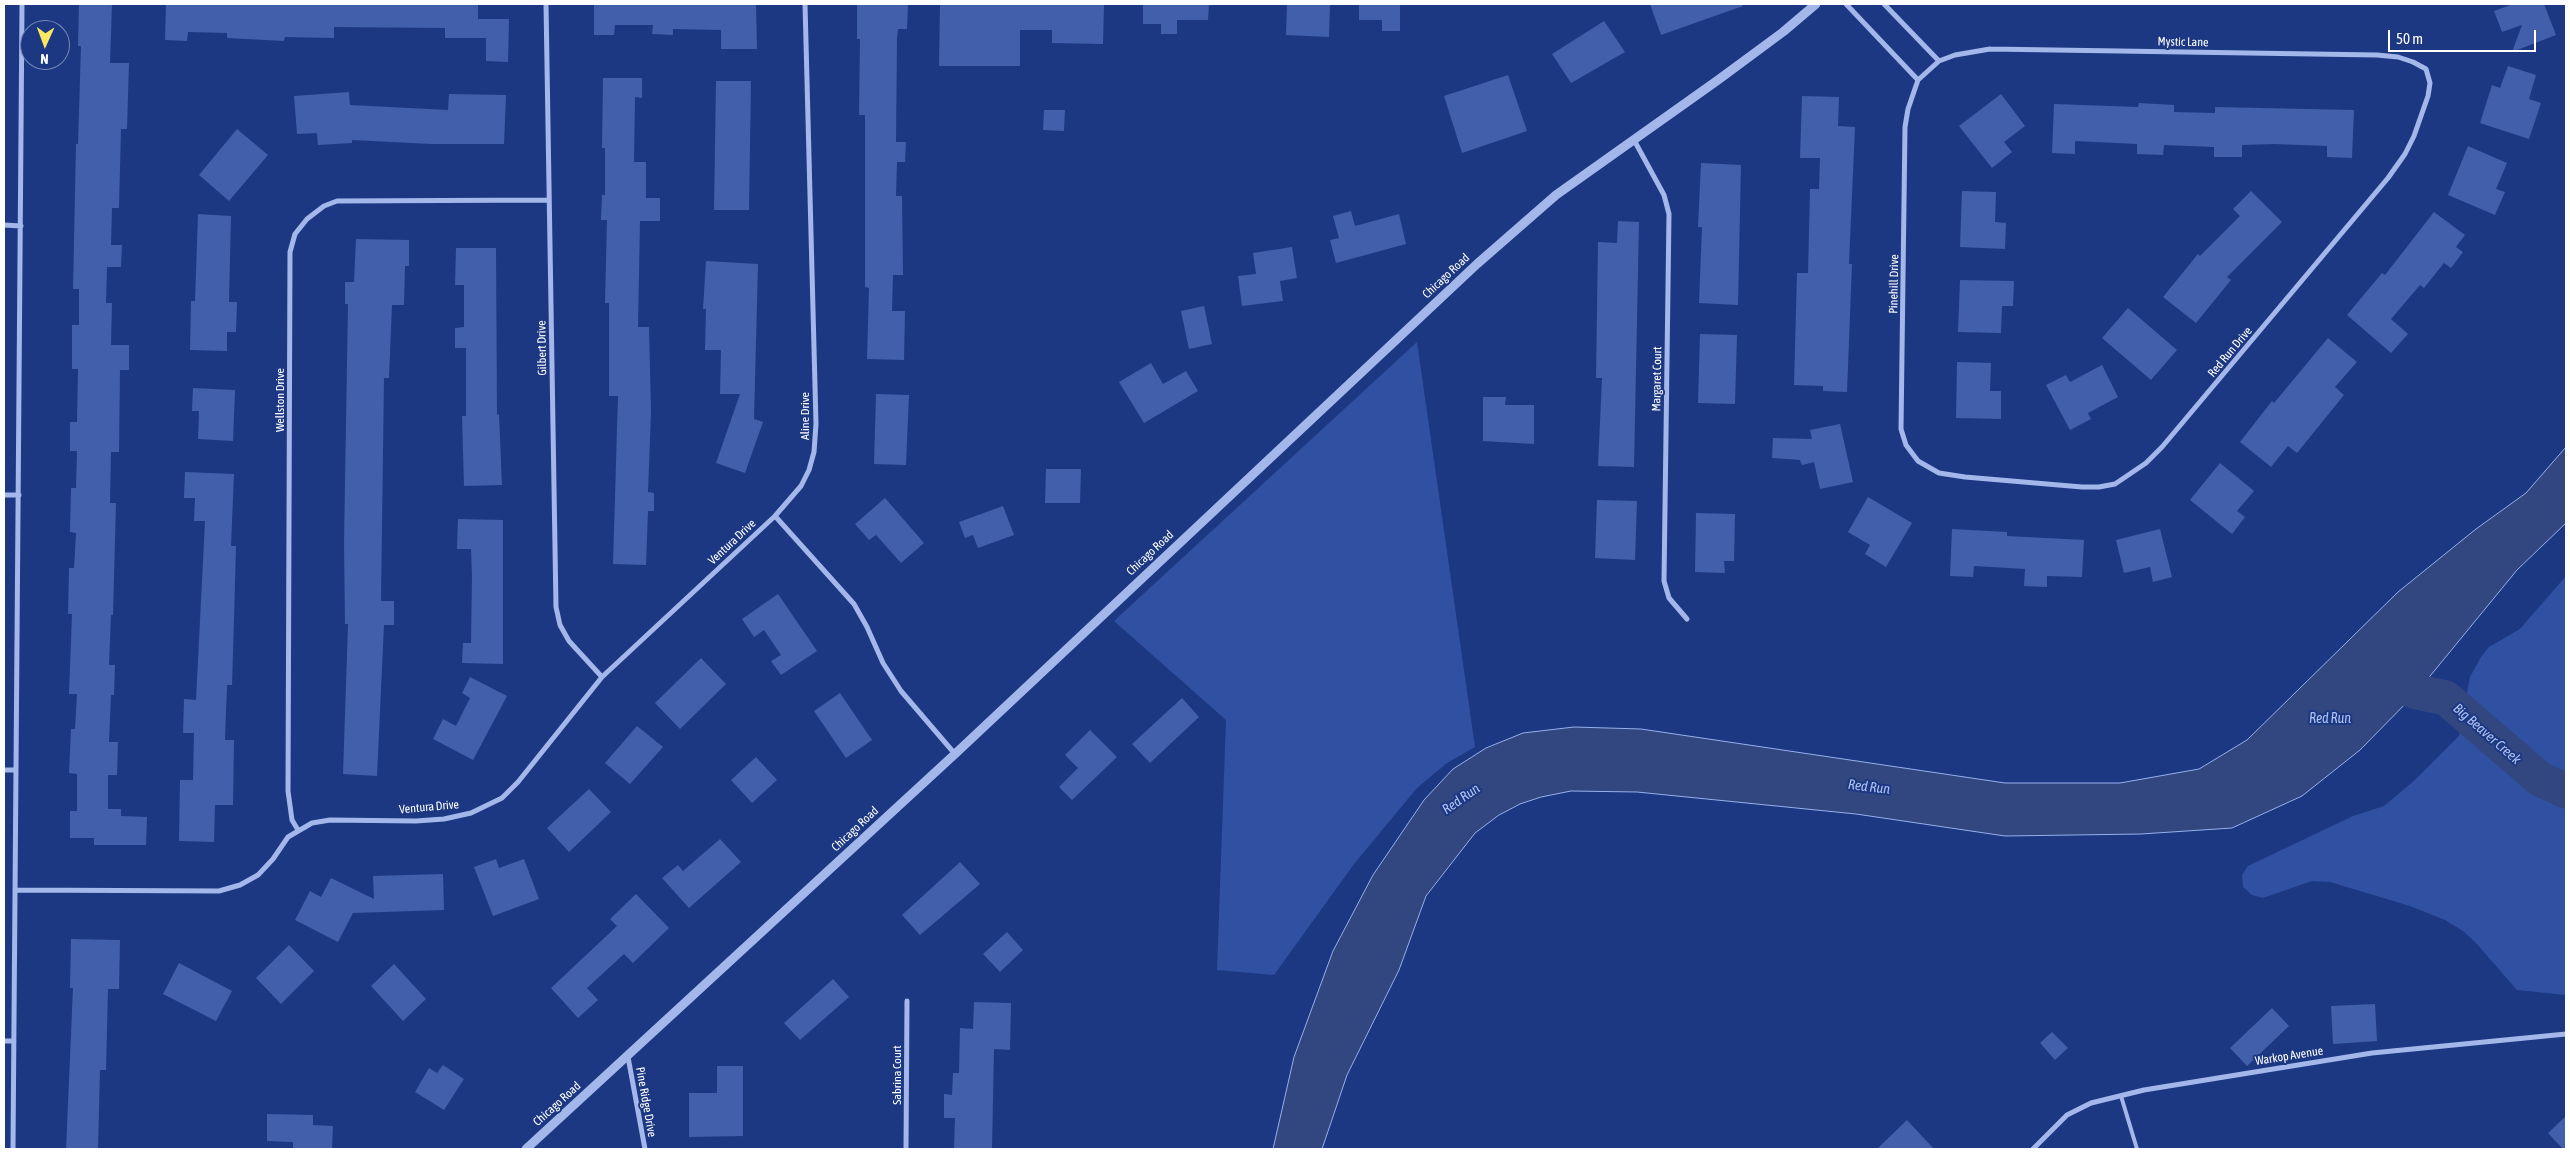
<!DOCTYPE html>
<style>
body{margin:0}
#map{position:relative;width:2570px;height:1153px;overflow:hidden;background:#1d3883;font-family:"Asap Condensed",sans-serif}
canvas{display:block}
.frame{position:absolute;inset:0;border:5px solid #fff;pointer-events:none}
.north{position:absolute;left:20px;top:20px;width:50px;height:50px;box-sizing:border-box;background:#1d3883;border:1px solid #7788b5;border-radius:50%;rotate:182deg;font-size:14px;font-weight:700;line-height:20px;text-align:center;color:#fff}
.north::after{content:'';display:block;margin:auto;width:18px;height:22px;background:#fae761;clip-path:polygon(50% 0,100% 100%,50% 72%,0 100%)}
.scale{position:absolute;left:2388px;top:30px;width:148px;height:22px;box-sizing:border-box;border:2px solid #fff;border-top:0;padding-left:6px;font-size:15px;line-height:18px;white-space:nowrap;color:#fff;-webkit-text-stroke:4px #1d3883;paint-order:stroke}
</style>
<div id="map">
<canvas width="2570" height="1153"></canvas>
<div class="frame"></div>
<div class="north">N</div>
<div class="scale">50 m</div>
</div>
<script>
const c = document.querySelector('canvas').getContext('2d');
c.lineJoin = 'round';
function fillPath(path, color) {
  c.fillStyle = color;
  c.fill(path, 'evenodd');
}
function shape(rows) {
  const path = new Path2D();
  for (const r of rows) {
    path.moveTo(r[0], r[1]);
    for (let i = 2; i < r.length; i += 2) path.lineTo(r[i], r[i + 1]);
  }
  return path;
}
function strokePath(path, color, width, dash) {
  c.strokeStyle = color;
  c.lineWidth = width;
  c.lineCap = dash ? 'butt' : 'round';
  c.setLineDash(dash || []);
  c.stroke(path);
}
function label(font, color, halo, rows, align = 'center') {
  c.font = font + ' "Asap Condensed",sans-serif';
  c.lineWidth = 4;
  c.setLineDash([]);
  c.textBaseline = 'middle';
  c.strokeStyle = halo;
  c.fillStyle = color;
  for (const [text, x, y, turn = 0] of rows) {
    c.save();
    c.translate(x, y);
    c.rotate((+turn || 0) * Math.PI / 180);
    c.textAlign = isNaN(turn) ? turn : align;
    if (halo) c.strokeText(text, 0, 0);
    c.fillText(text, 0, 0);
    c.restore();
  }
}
fillPath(shape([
 [1417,342,1475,747,1447,763,1417,788,1354,864,1274,975,1217,970,1226,720,1114,621],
 [2566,576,2566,995,2517,990,2476,943,2463,931,2445,920,2410,906,2330,882,2312,881,2263,898,2252,895,2243,887,2242,875,2248,866,2353,816,2384,806,2416,779,2459,736,2470,677,2481,657,2489,647,2520,629]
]), '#3050a1');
const water = shape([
 [2566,447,2566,523,2517,570,2417,692,2360,750,2302,796,2232,828,2141,834,2005,836,1856,814,1637,792,1571,791,1541,797,1520,804,1499,815,1475,833,1426,896,1399,970,1347,1075,1322,1149,1273,1149,1294,1057,1333,951,1373,875,1424,800,1453,769,1486,748,1523,733,1574,727,1641,729,2005,783,2120,783,2199,769,2247,740,2398,592,2476,529,2526,493,2566,447]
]);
fillPath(water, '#32477f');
strokePath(water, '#96b0ec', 1);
strokePath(shape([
 [2375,678,2417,692,2446,698,2540,779,2566,791]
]), '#32477f', 35);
fillPath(shape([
 [79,4,112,4,110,63,129,63,127,129,121,129,119,208,112,208,111,245,122,245,121,267,107,267,106,303,112,303,111,345,129,345,129,370,120,370,119,452,111,452,110,503,116,503,113,615,111,615,109,665,115,665,114,695,111,695,109,742,118,742,117,775,108,775,108,809,121,809,121,816,147,817,146,845,94,845,94,838,70,838,70,811,77,811,77,774,69,773,71,729,75,729,77,694,69,694,72,614,68,614,69,568,74,568,76,533,70,532,71,488,76,488,77,451,70,451,70,422,77,422,78,369,72,369,72,325,79,325,79,289,73,289,76,144,78,144,81,46,78,46],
 [166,4,478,4,478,19,509,19,508,62,486,61,486,38,445,38,445,28,334,27,334,38,285,37,284,41,227,38,227,33,188,32,187,41,165,40],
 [594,4,756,4,757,49,721,49,721,30,673,29,673,35,652,34,653,25,615,25,614,35,594,35],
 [857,4,908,4,907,29,898,29,897,39,896,142,906,142,905,162,897,162,896,196,902,196,903,275,893,275,892,311,905,311,904,360,867,359,869,288,865,287,865,115,859,115,860,39,857,39],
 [940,4,1104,4,1103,44,1052,43,1052,30,1020,30,1020,66,939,66],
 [1143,4,1209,4,1208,20,1177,20,1177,34,1161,34,1161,24,1143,24],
 [1287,4,1330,4,1329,37,1286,35],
 [1359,4,1400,4,1400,31,1382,31,1382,20,1359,20],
 [1650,4,1742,4,1743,6,1661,35],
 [2513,4,2544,4,2556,35,2512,52,2522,25,2502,32,2494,11],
 [1604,21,1625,52,1571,83,1552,54],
 [2508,66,2536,75,2529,99,2541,103,2529,139,2480,123,2492,85,2500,88],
 [1508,75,1527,131,1462,153,1444,96],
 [603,78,642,78,642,98,635,97,634,162,646,162,646,198,660,198,660,221,640,221,638,327,649,327,651,412,648,492,654,493,654,511,648,511,646,565,613,564,618,396,609,396,609,303,605,303,607,220,601,220,602,195,605,195,605,148,602,148],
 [716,81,751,81,749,210,714,210],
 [349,92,350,105,448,110,449,94,506,95,504,144,431,144,352,140,352,143,318,145,317,133,297,134,294,96],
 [2001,94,2025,126,2004,142,2012,152,1992,168,1959,126],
 [1802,96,1839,97,1838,126,1855,127,1849,264,1852,264,1847,392,1823,391,1823,386,1794,385,1797,273,1808,273,1810,189,1819,189,1820,158,1800,158],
 [2139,103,2174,105,2174,112,2215,113,2215,107,2354,110,2352,158,2327,157,2327,146,2274,144,2242,145,2242,157,2214,157,2214,147,2164,145,2163,155,2137,154,2137,144,2075,141,2075,154,2052,153,2054,104,2138,107],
 [1044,110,1065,110,1064,131,1043,130],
 [237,129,268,155,229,201,199,175],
 [2468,146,2507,163,2496,189,2505,192,2495,215,2448,195],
 [1701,163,1741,165,1738,305,1699,303,1702,227,1698,227],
 [1962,191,1996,192,1995,222,2006,223,2005,249,1960,247],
 [2251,191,2282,222,2227,277,2231,280,2196,323,2163,297,2198,254,2200,256,2240,216,2233,209],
 [1351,211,1355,226,1399,214,1406,244,1336,263,1330,240,1339,238,1333,216],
 [2434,212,2465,235,2456,247,2463,252,2451,268,2444,263,2424,288,2420,285,2391,319,2408,334,2391,353,2347,315,2382,273,2385,275],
 [198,214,231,216,229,302,237,302,236,332,227,332,227,351,190,350,191,301,195,301],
 [1618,221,1639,222,1634,467,1598,466,1602,378,1596,378,1598,242,1617,243],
 [356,239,409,240,409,266,405,266,404,305,392,305,389,378,384,378,381,601,394,601,394,625,384,625,377,776,343,774,348,624,345,624,344,543,348,304,345,304,345,282,354,282],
 [1292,247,1297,278,1280,281,1283,301,1242,306,1238,276,1256,274,1253,253],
 [456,248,496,248,497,415,499,414,502,485,464,486,462,416,466,416,466,348,455,348,455,328,464,327,464,285,455,285],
 [706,261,758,264,754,419,763,422,745,473,716,463,740,394,720,394,721,350,705,350,706,309,703,309],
 [1960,280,2014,281,2013,306,2002,306,2001,333,1958,332],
 [1204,306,1212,344,1189,349,1181,311],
 [2128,308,2177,350,2151,380,2102,338],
 [1700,334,1737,335,1735,404,1698,403],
 [2328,338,2357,362,2335,387,2344,395,2297,453,2288,446,2271,467,2240,442,2272,401,2274,403],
 [1957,362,1991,363,1990,391,2001,391,2001,419,1956,418],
 [1151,363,1163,384,1186,371,1198,391,1144,423,1119,382],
 [2102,365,2118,397,2088,413,2091,419,2070,430,2046,385,2066,375,2070,382],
 [193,388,235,390,233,441,198,439,199,411,192,411],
 [876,394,909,395,906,465,874,464],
 [1483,397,1506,397,1505,405,1534,405,1534,444,1483,441],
 [1840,424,1853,482,1820,489,1814,462,1802,465,1800,460,1772,458,1773,438,1812,439,1810,430],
 [2220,463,2254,491,2237,511,2245,517,2232,534,2190,500],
 [1046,469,1081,469,1080,503,1045,503],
 [185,472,234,474,231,546,236,546,234,619,232,685,227,685,225,740,234,740,233,805,215,805,214,842,179,841,180,780,193,780,194,733,183,733,184,699,196,700,205,521,194,521,195,498,184,498],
 [1868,497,1912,523,1886,567,1865,554,1870,545,1848,532],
 [885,498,924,543,901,563,876,535,869,540,855,524],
 [1597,500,1637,501,1635,560,1595,558],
 [1003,506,1014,535,978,548,973,535,965,538,959,522],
 [1696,513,1735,514,1734,561,1724,561,1725,573,1695,572],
 [458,519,503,520,503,664,462,663,463,643,471,643,472,577,471,549,457,549],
 [1952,529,2007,532,2007,536,2084,540,2082,577,2047,576,2047,587,2024,586,2025,569,1974,566,1973,577,1950,576],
 [2160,529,2172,577,2153,582,2150,567,2124,573,2116,540],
 [778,594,817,651,781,675,771,661,781,655,764,630,754,637,742,619],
 [701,658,726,684,680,729,655,703],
 [470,677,507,696,473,760,433,739,443,719,456,726,470,698,462,693],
 [840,693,872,740,846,758,814,711],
 [1182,698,1199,717,1150,763,1132,744],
 [637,726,663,747,630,784,605,763],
 [1090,730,1117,757,1072,800,1059,787,1078,768,1065,755],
 [756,757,777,780,752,803,731,780],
 [589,789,611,812,569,852,547,828],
 [720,839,741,862,689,908,662,878,678,865,683,871],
 [496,859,499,868,524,859,539,899,493,916,474,867],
 [960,862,980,884,920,935,902,915],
 [443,874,444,910,353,913,338,942,295,920,310,891,321,897,331,878,374,899,373,876],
 [636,894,669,928,633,963,624,954,587,988,598,1000,578,1018,551,988,617,926,610,919],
 [1007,932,1023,950,1000,972,983,954],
 [71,939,120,940,119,989,108,989,106,1070,100,1070,98,1149,66,1149,73,988,70,988],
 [289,945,314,971,281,1004,256,978],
 [179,963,232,991,216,1021,163,994],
 [394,964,426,999,403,1021,371,986],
 [833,979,849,997,800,1040,784,1023],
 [974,1002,1011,1003,1010,1050,994,1049,992,1149,954,1149,955,1118,944,1118,944,1094,952,1095,953,1073,959,1073,960,1028,973,1029],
 [2375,1004,2377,1041,2333,1044,2331,1006],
 [2272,1008,2289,1026,2247,1066,2230,1048],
 [2052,1032,2068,1048,2055,1060,2040,1043],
 [443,1065,464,1079,444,1110,415,1092,429,1068,437,1073],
 [717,1066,743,1066,743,1136,689,1137,689,1093,717,1093],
 [267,1114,313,1115,313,1125,333,1126,332,1149,293,1149,293,1142,267,1141],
 [2566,1116,2566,1149,2563,1149,2548,1133],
 [1907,1120,1934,1149,1877,1149]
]), '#415faa');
strokePath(shape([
 [2121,1096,2137,1149]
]), '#a3b7ea', 4);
strokePath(shape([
 [546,4,556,607,560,625,569,641,602,677],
 [1846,4,1918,80],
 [1884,4,1939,61],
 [1990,49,2377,55,2398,57,2413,62,2426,69,2430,83,2428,96,2414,136,2405,154,2388,178,2162,447,2146,463,2115,484,2099,487,2082,487,1965,477,1939,473,1918,461,1906,445,1901,429,1905,127,1908,109,1918,80,1939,61,1955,55,1990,49],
 [1634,140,1664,195,1669,214,1664,581,1669,598,1687,619],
 [4,225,21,226],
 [4,495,19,495],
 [775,516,854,604,867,627,883,663,901,691,955,754],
 [4,770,16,770],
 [298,830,292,820,288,791,290,252,295,234,307,219,324,206,337,201,548,200],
 [17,890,219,891,240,885,258,875,273,859,288,837,312,823,330,820,416,821,444,819,471,813,502,798,518,782,602,677,775,516,801,486,809,470,814,452,816,424,805,4],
 [4,1041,14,1041],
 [628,1057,645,1149],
 [13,1149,22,4],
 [906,1149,907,1001],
 [2033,1149,2067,1115,2091,1103,2144,1090,2372,1053,2566,1034]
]), '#a3b7ea', 5);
strokePath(shape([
 [526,1149,955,754,1477,264,1556,195,1718,80,1783,32,1816,4]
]), '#a3b7ea', 9);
label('12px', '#fff', '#1d3883', [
 ["Mystic Lane",2183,42,1],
 ["Chicago Road",1446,276,-43],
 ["Pinehill Drive",1894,284,-89],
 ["Gilbert Drive",542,348,-91],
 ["Red Run Drive",2230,352,-50],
 ["Margaret Court",1657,379,-89],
 ["Wellston Drive",280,400,-90],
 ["Aline Drive",805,416,-90],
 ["Ventura Drive",732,542,-43],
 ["Chicago Road",1150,553,-43],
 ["Ventura Drive",429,807,-5],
 ["Chicago Road",855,829,-43],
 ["Warkop Avenue",2289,1056,-9],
 ["Sabrina Court",897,1075,-90],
 ["Pine Ridge Drive",646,1102,80],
 ["Chicago Road",557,1104,-42]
]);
label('italic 14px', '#aec2f2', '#1d3883', [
 ["Red Run",2330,719],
 ["Big Beaver Creek",2487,734,41],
 ["Red Run",1869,787,7],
 ["Red Run",1461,799,-35]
]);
</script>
